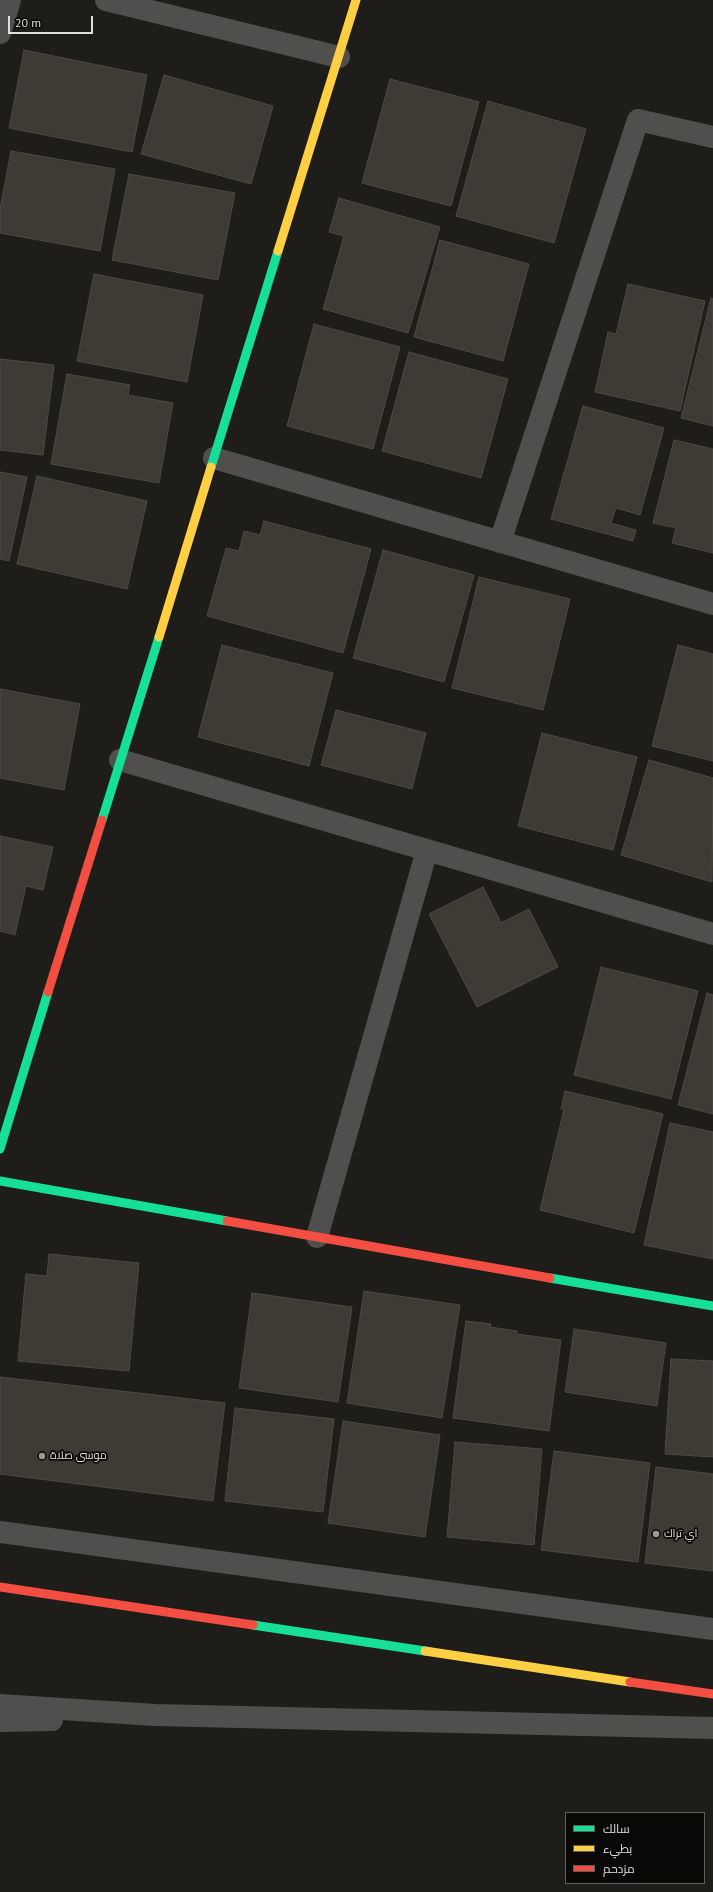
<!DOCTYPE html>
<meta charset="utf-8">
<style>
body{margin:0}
#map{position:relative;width:713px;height:1892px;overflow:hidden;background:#1f1d1a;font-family:"PT Sans",Cairo,sans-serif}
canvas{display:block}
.legend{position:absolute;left:565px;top:1812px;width:140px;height:72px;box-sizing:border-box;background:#090806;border:1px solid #5f5e5b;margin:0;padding:5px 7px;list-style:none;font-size:12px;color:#e0dedb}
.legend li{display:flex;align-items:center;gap:8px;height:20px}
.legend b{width:20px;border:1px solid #5f5e5b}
.scale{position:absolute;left:8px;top:16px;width:85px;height:18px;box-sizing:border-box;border:2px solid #e0dedb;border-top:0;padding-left:5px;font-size:12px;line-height:14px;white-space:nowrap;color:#e0dedb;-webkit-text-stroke:3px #090806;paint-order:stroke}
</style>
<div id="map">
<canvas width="713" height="1892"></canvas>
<ul class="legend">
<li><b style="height:5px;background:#16e098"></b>سالك</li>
<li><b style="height:5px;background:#ffcf43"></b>بطيء</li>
<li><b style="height:5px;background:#f24e42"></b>مزدحم</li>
</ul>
<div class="scale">20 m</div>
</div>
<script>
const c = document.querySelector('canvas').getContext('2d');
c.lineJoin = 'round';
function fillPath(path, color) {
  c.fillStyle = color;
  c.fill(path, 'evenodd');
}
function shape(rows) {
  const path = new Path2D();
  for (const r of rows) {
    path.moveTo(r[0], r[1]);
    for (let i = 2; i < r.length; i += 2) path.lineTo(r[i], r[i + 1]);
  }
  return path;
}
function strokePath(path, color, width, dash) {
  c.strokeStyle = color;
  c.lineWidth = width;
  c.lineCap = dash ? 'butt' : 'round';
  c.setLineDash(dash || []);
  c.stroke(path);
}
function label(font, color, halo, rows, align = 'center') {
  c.font = font + ' "PT Sans",Cairo,sans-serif';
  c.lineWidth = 3.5;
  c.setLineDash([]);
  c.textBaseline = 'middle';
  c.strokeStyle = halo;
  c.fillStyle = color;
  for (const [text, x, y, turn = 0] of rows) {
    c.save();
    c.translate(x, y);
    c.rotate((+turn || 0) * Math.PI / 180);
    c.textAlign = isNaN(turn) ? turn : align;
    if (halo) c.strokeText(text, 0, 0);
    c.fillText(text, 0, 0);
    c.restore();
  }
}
const building = shape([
 [24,50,147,75,132,152,9,128,24,50],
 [164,75,273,106,251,184,141,154,164,75],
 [390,79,479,102,451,206,362,183,390,79],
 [488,101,586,129,554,243,456,216,488,101],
 [11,151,115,169,100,251,0,233,0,209,11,151],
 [129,174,235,193,218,280,112,260,129,174],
 [339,198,440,227,408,333,323,309,344,236,329,232,339,198],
 [440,240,529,264,503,361,414,337,440,240],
 [94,274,203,295,187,382,77,361,94,274],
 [628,284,705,301,680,411,595,392,608,332,616,334,628,284],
 [711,298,713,299,713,426,681,418,711,298],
 [314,324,400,347,373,449,287,426,314,324],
 [409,352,508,379,481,478,382,451,409,352],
 [0,359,54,365,43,455,0,450,0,359],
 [67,374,130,385,128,395,173,403,159,483,51,464,67,374],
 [583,406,664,428,640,515,616,508,611,523,636,530,633,541,551,519,583,406],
 [674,440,713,449,713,553,672,543,676,528,653,523,674,440],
 [0,472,27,477,9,561,0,559,0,472],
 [37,476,147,501,127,589,17,564,37,476],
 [264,521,371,549,343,653,207,616,226,548,239,551,244,531,260,535,264,521],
 [383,550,474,575,444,682,353,658,383,550],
 [479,577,570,599,543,710,452,688,479,577],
 [222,645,333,673,309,766,198,737,222,645],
 [678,645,713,654,713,761,652,746,678,645],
 [0,689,80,704,64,790,0,778,0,689],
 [336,710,426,733,412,789,321,765,336,710],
 [542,733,637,757,613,850,518,826,542,733],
 [649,760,713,778,712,882,621,855,649,760],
 [0,836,53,847,43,890,26,886,15,935,0,931,0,836],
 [483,887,501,923,529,909,558,967,477,1007,429,914,483,887],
 [601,967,698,991,671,1099,574,1075,601,967],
 [707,993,713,995,713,1114,678,1105,707,993],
 [565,1091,663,1114,634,1233,540,1210,564,1109,561,1109,565,1091],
 [670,1123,713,1132,713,1259,644,1245,670,1123],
 [49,1254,139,1263,129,1371,18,1361,26,1274,47,1276,49,1254],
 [364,1291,460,1305,442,1418,347,1403,364,1291],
 [252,1293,352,1307,338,1402,239,1388,252,1293],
 [466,1321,491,1324,490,1327,517,1331,517,1334,561,1340,549,1431,453,1418,466,1321],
 [574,1329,666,1343,657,1406,565,1392,574,1329],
 [671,1359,713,1361,713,1457,665,1454,671,1359],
 [0,1377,225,1403,213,1501,0,1474,0,1377],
 [235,1408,334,1419,323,1512,225,1501,235,1408],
 [343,1421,440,1435,425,1537,328,1523,343,1421],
 [455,1442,542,1449,534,1545,447,1537,455,1442],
 [554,1451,650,1463,638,1562,541,1550,554,1451],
 [656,1467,713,1474,713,1571,645,1563,656,1467]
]);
fillPath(building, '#3e3a34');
strokePath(building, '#4c4a47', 1);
strokePath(shape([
 [106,0,339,57],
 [0,33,10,0],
 [214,458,713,604],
 [500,542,638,120,713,137],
 [120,760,713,934],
 [317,1237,427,850],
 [0,1532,713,1629],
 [0,1705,155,1715,713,1728],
 [0,1721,52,1720]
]), '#504f4d', 22);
strokePath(shape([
 [211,467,278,251],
 [102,820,159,637],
 [0,1149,48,992],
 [0,1181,227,1221],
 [550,1278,713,1306],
 [253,1625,425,1651]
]), '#16e098', 9);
strokePath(shape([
 [278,251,356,0],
 [159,637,211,467],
 [425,1651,630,1682]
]), '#ffcf43', 9);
strokePath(shape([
 [48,992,102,820],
 [227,1221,550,1278],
 [0,1587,253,1625],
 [630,1682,713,1694]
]), '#f24e42', 9);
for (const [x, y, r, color] of [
 [42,1456,4,"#9c9a97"],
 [656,1534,4,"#9c9a97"]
]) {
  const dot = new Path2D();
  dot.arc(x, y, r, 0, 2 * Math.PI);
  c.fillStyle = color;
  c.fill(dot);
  strokePath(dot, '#090806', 1.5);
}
label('11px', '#e0dedb', '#090806', [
 ["موسى صلاة",50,1456],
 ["اي تراك",664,1534]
], 'left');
</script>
